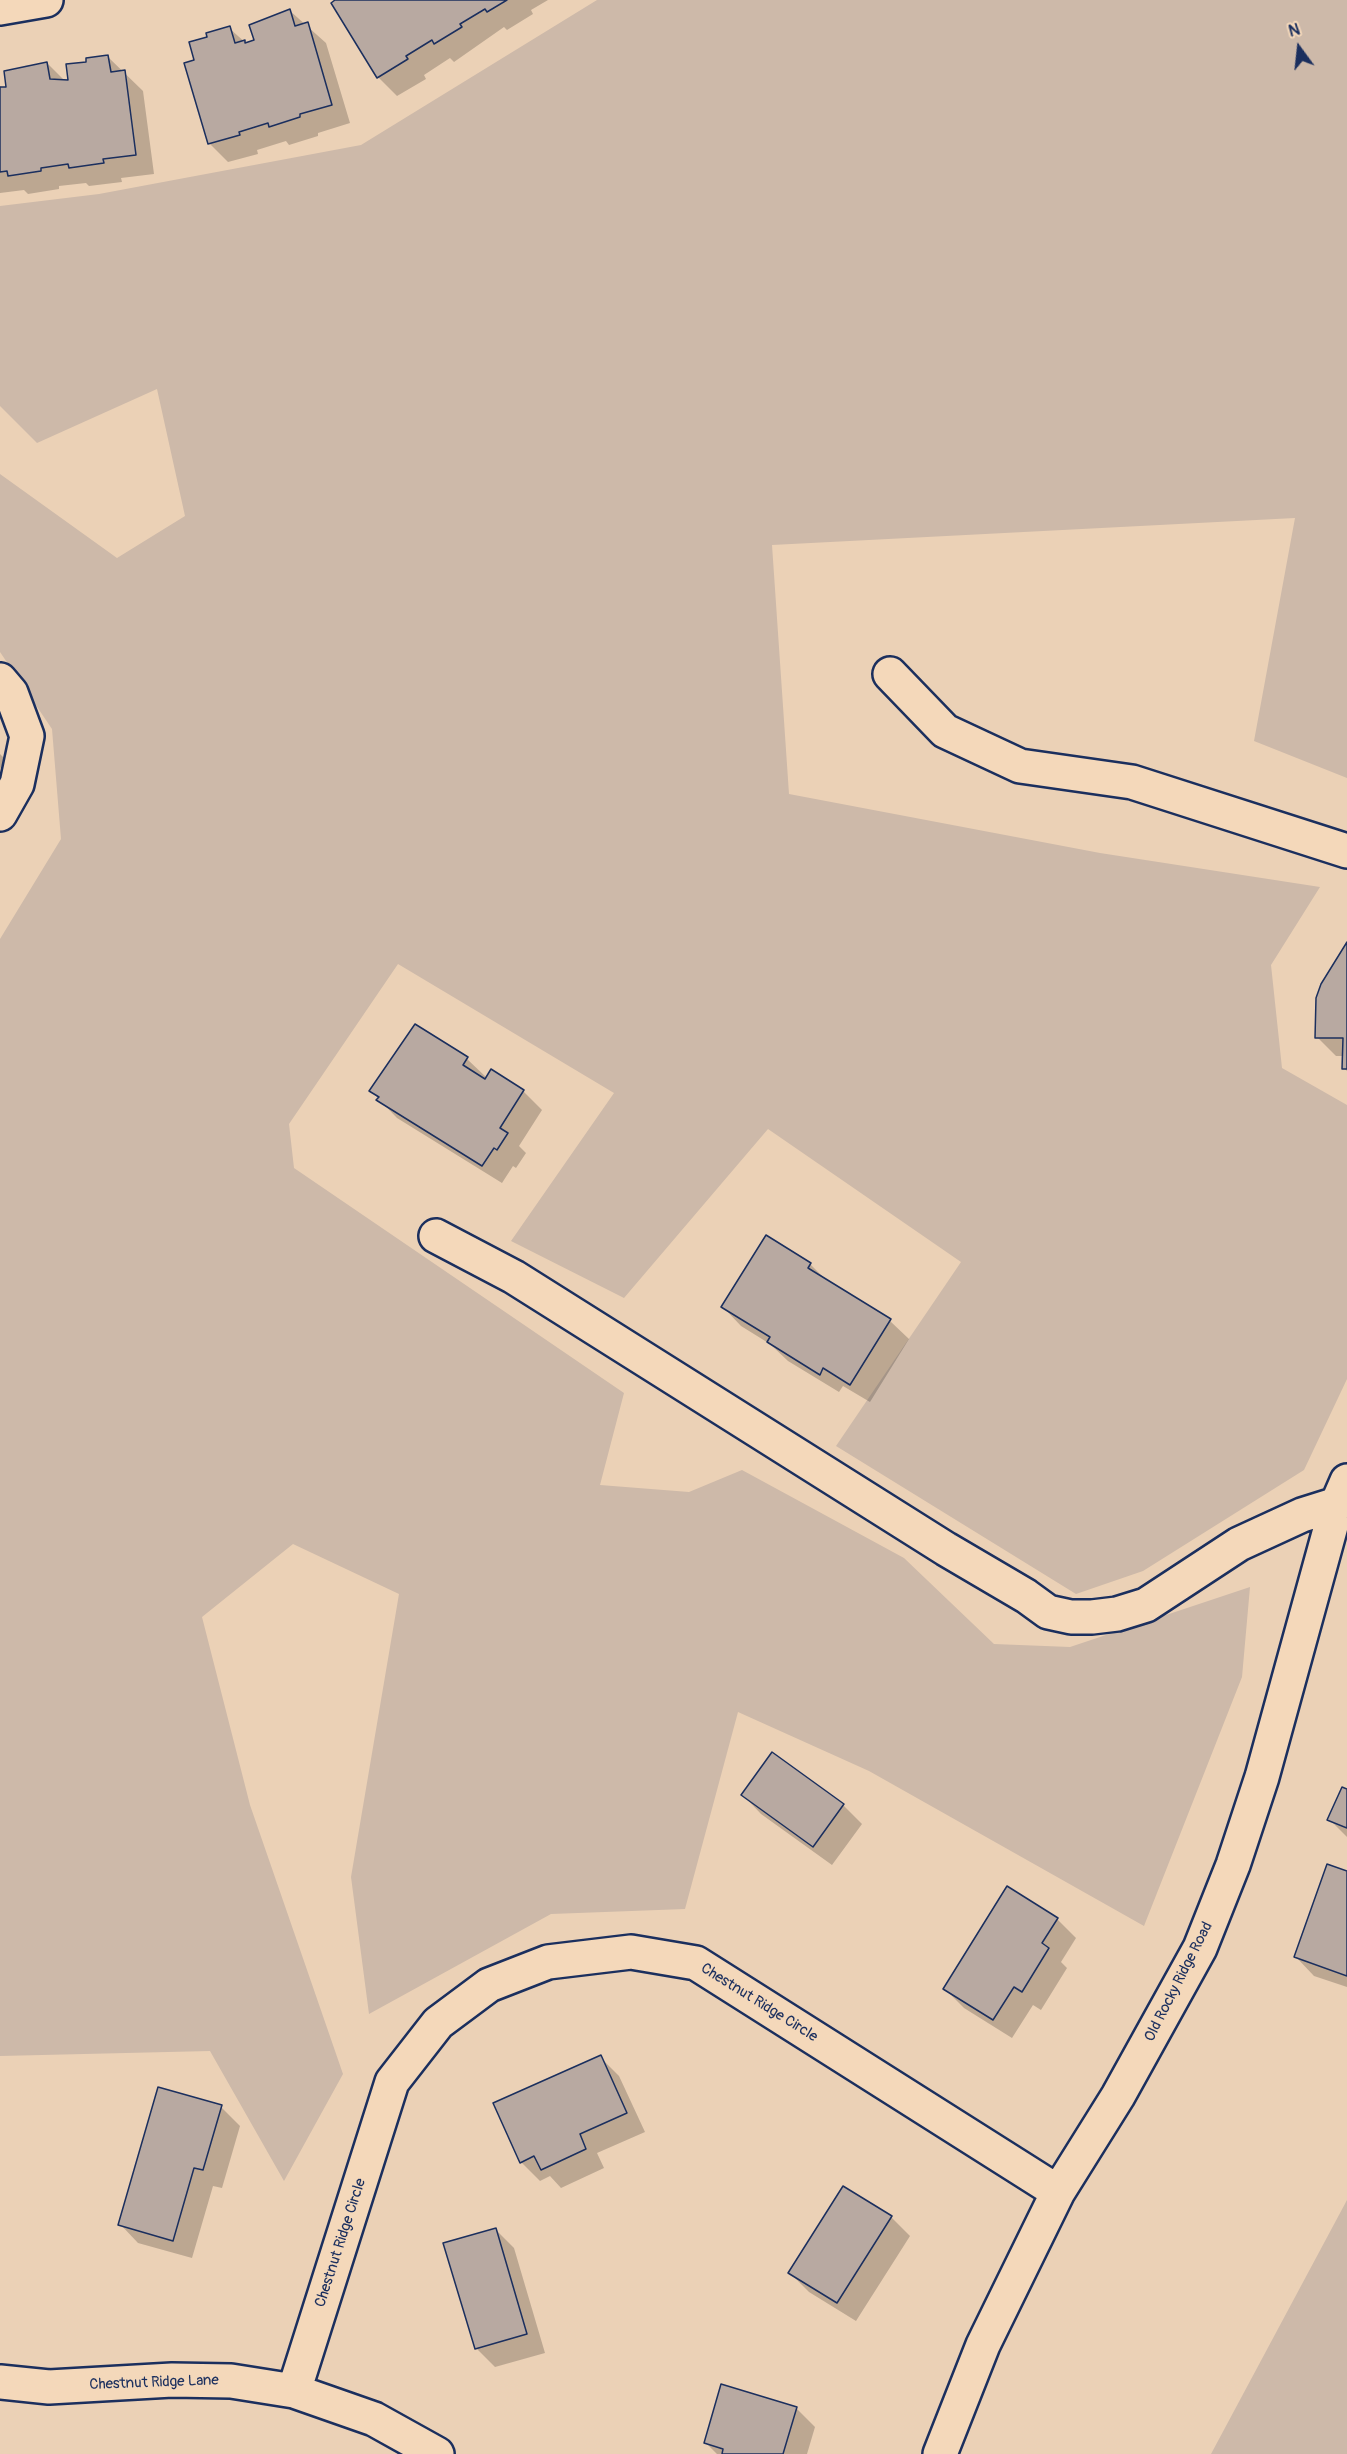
<!DOCTYPE html>
<style>
body{margin:0}
#map{position:relative;width:1347px;height:2454px;overflow:hidden;background:#ebd1b6;font-family:Pangolin,sans-serif}
canvas{display:block}
.north{position:absolute;left:1269px;top:18px;width:60px;height:60px;-webkit-text-stroke:4px #f4d8ba;paint-order:stroke;rotate:345deg;font-size:16px;font-weight:700;line-height:24px;text-align:center;color:#1b2f5e}
.north::after{content:'';display:block;margin:auto;width:21px;height:27px;background:#1b2f5e;clip-path:polygon(50% 0,100% 100%,50% 72%,0 100%)}
</style>
<div id="map">
<canvas width="1347" height="2454"></canvas>
<div class="north">N</div>
</div>
<script>
const c = document.querySelector('canvas').getContext('2d');
c.lineJoin = 'round';
function fillPath(path, color) {
  c.fillStyle = color;
  c.fill(path, 'evenodd');
}
function shape(rows) {
  const path = new Path2D();
  for (const r of rows) {
    path.moveTo(r[0], r[1]);
    for (let i = 2; i < r.length; i += 2) path.lineTo(r[i], r[i + 1]);
  }
  return path;
}
function strokePath(path, color, width, dash) {
  c.strokeStyle = color;
  c.lineWidth = width;
  c.lineCap = dash ? 'butt' : 'round';
  c.setLineDash(dash || []);
  c.stroke(path);
}
function label(font, color, halo, rows, align = 'center') {
  c.font = font + ' Pangolin,sans-serif';
  c.lineWidth = 4.5;
  c.setLineDash([]);
  c.textBaseline = 'middle';
  c.strokeStyle = halo;
  c.fillStyle = color;
  for (const [text, x, y, turn = 0] of rows) {
    c.save();
    c.translate(x, y);
    c.rotate((+turn || 0) * Math.PI / 180);
    c.textAlign = isNaN(turn) ? turn : align;
    if (halo) c.strokeText(text, 0, 0);
    c.fillText(text, 0, 0);
    c.restore();
  }
}
fillPath(shape([
 [597,0,1347,0,1347,778,1254,741,1295,518,772,545,789,794,1100,853,1320,887,1271,965,1282,1068,1347,1105,1347,1379,1304,1470,1143,1571,1076,1594,836,1446,961,1262,768,1129,624,1298,511,1241,614,1093,398,964,289,1124,294,1168,624,1393,600,1485,689,1492,742,1470,904,1558,994,1644,1070,1647,1250,1587,1242,1677,1144,1926,869,1771,738,1712,685,1909,551,1914,369,2014,351,1877,399,1594,293,1544,202,1617,250,1805,343,2074,284,2181,210,2051,0,2056,0,939,61,839,52,729,0,652,0,474,117,558,185,516,157,389,37,443,0,406,0,206,99,194,361,145],
 [1347,2200,1347,2454,1211,2454]
]), '#cdb9a9');
fillPath(shape([
 [338,0,548,0,531,10,533,14,507,30,504,27,454,62,450,58,424,75,426,79,397,96,378,77,333,3],
 [289,10,326,43,350,123,318,133,318,136,289,145,286,141,257,150,258,154,228,162,210,144,186,64,196,61,209,38,229,28,247,44,255,42],
 [108,57,143,91,154,174,121,178,122,182,89,186,86,183,59,186,59,189,28,194,24,190,0,193,0,86,3,89,7,88,24,70,24,66,47,63,65,81,69,81,88,63],
 [0,754,5,759,0,769],
 [1347,945,1347,1071,1344,1068,1344,1056,1336,1056,1317,1037],
 [415,1026,467,1059,487,1078,523,1091,542,1110,519,1146,526,1153,516,1168,513,1166,502,1183,397,1118,371,1091],
 [810,1264,829,1283,890,1321,909,1339,870,1402,843,1386,839,1392,788,1361,770,1344,741,1326,723,1307],
 [772,1754,843,1805,862,1824,832,1865,761,1814,743,1795],
 [1347,1791,1347,1837,1329,1819],
 [1347,1873,1347,1987,1314,1976,1296,1957],
 [1057,1919,1076,1938,1061,1962,1067,1968,1041,2010,1033,2005,1012,2038,964,2008,945,1989],
 [600,2057,619,2076,645,2132,597,2153,604,2168,561,2188,550,2176,540,2181,521,2162],
 [221,2107,240,2126,222,2188,213,2186,192,2258,138,2243,120,2224],
 [891,2217,910,2236,856,2321,809,2292,790,2273],
 [495,2229,514,2248,545,2353,495,2367,476,2348],
 [796,2408,815,2427,807,2454,717,2454,705,2442]
]), '#0003');
const building = shape([
 [335,0,507,0,487,12,485,9,460,24,462,27,434,44,432,40,406,56,408,59,377,78,331,3,335,0],
 [290,9,295,26,308,22,332,105,300,114,300,117,269,127,268,123,239,132,240,135,208,144,184,63,194,60,189,42,207,37,206,33,230,26,235,43,245,40,245,43,254,40,249,25,290,9],
 [108,55,111,72,125,70,136,155,103,159,104,163,69,168,68,164,41,168,41,171,8,176,7,171,0,172,0,87,6,87,4,71,47,62,50,79,68,80,66,64,86,62,86,58,108,55],
 [1347,942,1347,1069,1342,1069,1343,1038,1315,1038,1316,998,1321,984,1347,942],
 [415,1024,468,1057,463,1065,485,1079,491,1069,524,1090,500,1128,508,1133,497,1150,494,1148,482,1166,376,1100,379,1097,369,1091,415,1024],
 [766,1235,811,1263,808,1268,891,1319,850,1385,823,1368,820,1375,767,1342,770,1337,721,1307,766,1235],
 [772,1752,844,1804,813,1847,741,1795,772,1752],
 [1342,1787,1347,1789,1347,1828,1327,1820,1342,1787],
 [1327,1864,1347,1871,1347,1976,1294,1957,1327,1864],
 [1007,1886,1058,1918,1042,1943,1049,1948,1022,1992,1014,1987,993,2020,943,1989,1007,1886],
 [601,2055,627,2113,580,2134,586,2149,541,2170,534,2156,520,2163,493,2103,601,2055],
 [158,2087,222,2105,203,2170,194,2168,173,2241,118,2225,158,2087],
 [843,2186,892,2216,837,2303,788,2273,843,2186],
 [496,2228,527,2334,475,2349,443,2243,496,2228],
 [721,2384,797,2407,783,2454,722,2454,723,2449,704,2443,721,2384]
]);
fillPath(building, '#b8a9a1');
strokePath(building, '#1b2f5e', 1.5);
const minor = shape([
 [0,8,46,0],
 [890,674,945,731,1020,766,1132,782,1347,851],
 [0,680,11,693,27,736,17,784,0,814],
 [436,1236,514,1277,946,1549,1026,1596,1048,1612,1071,1617,1092,1617,1117,1614,1146,1605,1239,1544,1302,1515,1337,1504],
 [0,2382,49,2387,172,2380,231,2381,294,2391,374,2419,437,2454],
 [294,2391,392,2082,438,2023,489,1985,548,1962,631,1952,696,1963,1058,2192],
 [940,2454,983,2345,1058,2192,1118,2096,1200,1948,1233,1865,1262,1777,1337,1504,1347,1481]
]);
strokePath(minor, '#1b2f5e', 38);
strokePath(minor, '#f4d8ba', 33);
label('15px', '#1b2f5e', '#f4d8ba', [
 ["Old Rocky Ridge Road",1179,1982,-63],
 ["Chestnut Ridge Circle",759,2003,32],
 ["Chestnut Ridge Circle",341,2243,-72],
 ["Chestnut Ridge Lane",154,2383,-2]
]);
</script>
